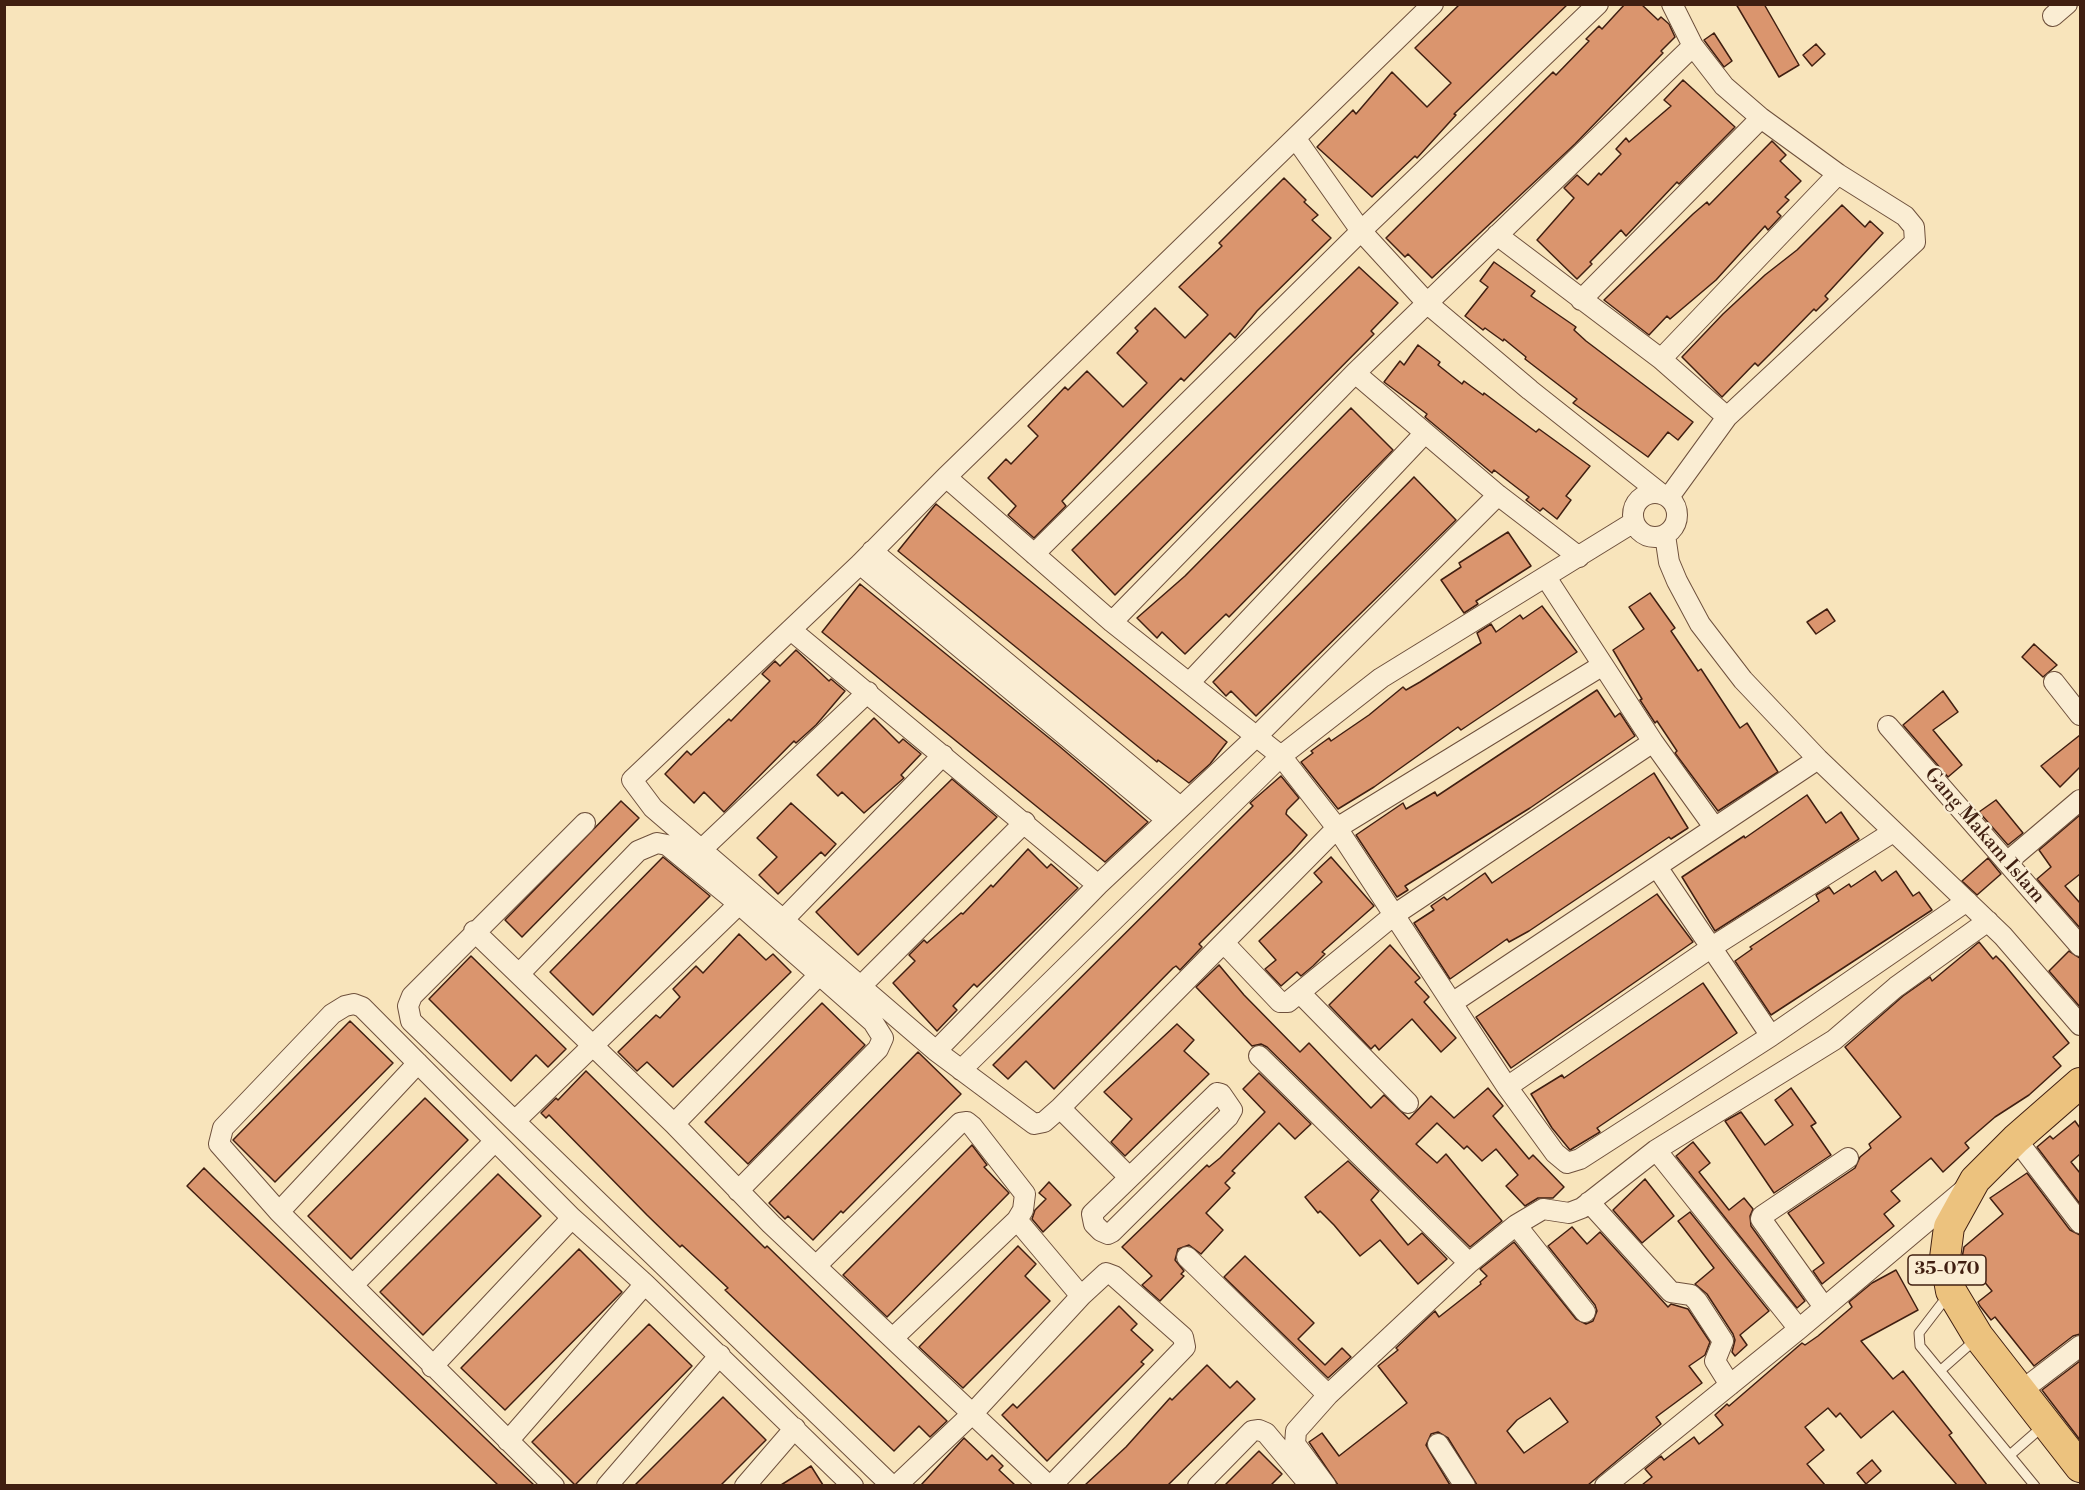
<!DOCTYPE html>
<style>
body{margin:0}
#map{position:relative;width:2085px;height:1490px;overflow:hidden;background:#f8e4bb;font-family:"Libre Bodoni",serif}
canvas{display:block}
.frame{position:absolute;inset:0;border:6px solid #401f11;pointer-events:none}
</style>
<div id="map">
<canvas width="2085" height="1490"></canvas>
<div class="frame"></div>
</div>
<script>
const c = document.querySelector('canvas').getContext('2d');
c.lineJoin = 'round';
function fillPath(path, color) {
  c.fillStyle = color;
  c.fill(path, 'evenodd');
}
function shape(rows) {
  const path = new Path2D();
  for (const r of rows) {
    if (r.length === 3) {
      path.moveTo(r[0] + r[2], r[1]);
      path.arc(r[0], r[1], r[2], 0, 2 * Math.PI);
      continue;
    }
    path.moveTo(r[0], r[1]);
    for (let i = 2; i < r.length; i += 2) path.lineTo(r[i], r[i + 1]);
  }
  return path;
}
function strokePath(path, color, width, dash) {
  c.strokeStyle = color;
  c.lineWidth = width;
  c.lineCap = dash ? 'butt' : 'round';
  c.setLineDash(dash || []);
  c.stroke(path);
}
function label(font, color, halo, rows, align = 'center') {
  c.font = font + ' "Libre Bodoni",serif';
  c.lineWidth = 4.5;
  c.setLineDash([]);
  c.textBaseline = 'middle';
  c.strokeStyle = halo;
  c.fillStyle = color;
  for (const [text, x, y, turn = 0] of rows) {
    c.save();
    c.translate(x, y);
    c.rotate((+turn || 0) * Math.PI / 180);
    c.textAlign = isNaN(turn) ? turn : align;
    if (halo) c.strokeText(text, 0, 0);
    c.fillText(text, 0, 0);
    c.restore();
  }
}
const building = shape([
 [1460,4,1568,4,1454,114,1456,115,1417,158,1415,156,1372,197,1317,147,1353,110,1356,114,1392,72,1427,107,1451,83,1415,48,1460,4],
 [1625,4,1641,4,1658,20,1661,17,1669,24,1675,37,1661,51,1663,53,1575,144,1432,278,1408,254,1405,257,1386,238,1553,72,1556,75,1589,41,1586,39,1599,26,1602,29,1625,4],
 [1736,4,1764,4,1799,65,1779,77,1736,4],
 [1714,33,1732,61,1724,67,1704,40,1714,33],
 [1816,44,1825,54,1812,66,1803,55,1816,44],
 [1683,80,1735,127,1679,184,1677,182,1626,236,1621,230,1590,262,1592,264,1577,279,1537,240,1574,198,1564,188,1577,175,1588,185,1599,173,1601,175,1621,154,1616,149,1626,138,1629,142,1671,106,1664,100,1683,80],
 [1772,141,1786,155,1780,161,1801,181,1785,197,1789,200,1777,212,1781,216,1768,230,1765,226,1716,280,1670,319,1667,316,1649,335,1604,300,1693,214,1707,202,1709,205,1772,141],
 [1284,178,1306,200,1304,202,1318,215,1312,220,1331,238,1257,311,1235,338,1230,333,1184,381,1181,378,1062,501,1066,506,1034,538,1008,515,1016,506,988,478,1006,459,1011,464,1038,436,1028,426,1065,387,1068,390,1087,371,1123,407,1147,383,1117,353,1138,331,1135,328,1155,308,1185,338,1208,315,1179,287,1222,246,1219,243,1284,178],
 [1842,205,1865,227,1870,221,1883,233,1825,296,1828,299,1816,311,1814,309,1772,352,1758,366,1755,363,1722,397,1682,357,1723,314,1765,275,1797,250,1842,205],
 [1494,262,1535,291,1531,296,1576,327,1574,330,1586,341,1693,422,1678,440,1668,432,1648,457,1573,403,1577,399,1525,359,1526,357,1504,339,1503,341,1485,328,1483,330,1465,316,1488,287,1480,281,1494,262],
 [1359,267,1398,303,1371,331,1374,334,1115,595,1072,550,1359,267],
 [1418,345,1440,362,1438,365,1462,384,1464,381,1483,395,1484,393,1536,432,1539,429,1590,466,1566,496,1571,500,1557,519,1543,508,1540,511,1526,500,1529,497,1494,470,1492,473,1425,417,1427,414,1384,382,1400,361,1404,365,1418,345],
 [1351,408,1393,450,1229,617,1226,614,1185,654,1162,632,1157,638,1137,618,1185,576,1351,408],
 [1414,477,1456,520,1256,716,1231,691,1226,696,1213,682,1414,477],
 [936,504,1227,742,1210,764,1189,783,1158,760,1157,762,898,551,936,504],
 [1508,532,1531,566,1476,601,1478,604,1464,613,1441,580,1461,567,1459,563,1508,532],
 [860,584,1059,746,1148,822,1105,862,822,632,860,584],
 [1650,593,1675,628,1671,631,1698,671,1701,669,1740,728,1747,723,1778,772,1718,811,1675,753,1677,751,1657,721,1655,723,1640,700,1642,699,1613,650,1644,629,1629,607,1650,593],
 [1542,606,1577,652,1461,730,1458,727,1374,787,1338,809,1301,762,1313,753,1311,751,1329,738,1331,741,1369,715,1403,687,1406,690,1420,682,1481,643,1477,633,1491,624,1496,632,1520,615,1523,619,1542,606],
 [1827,609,1835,621,1816,634,1807,622,1827,609],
 [2034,644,2057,665,2043,677,2022,657,2034,644],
 [796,650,829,681,831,679,845,691,816,725,796,743,794,741,724,812,704,792,694,803,665,774,687,751,691,755,729,719,731,721,770,681,762,674,775,661,780,666,796,650],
 [1597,690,1615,717,1620,713,1635,736,1530,808,1405,886,1408,890,1397,897,1356,835,1403,803,1406,809,1435,792,1437,796,1597,690],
 [1943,691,1958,712,1933,730,1962,765,1948,777,1903,725,1943,691],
 [874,718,899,743,903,739,921,754,901,775,904,778,864,813,842,792,838,796,817,775,874,718],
 [2080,735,2080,767,2060,787,2041,766,2080,735],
 [1654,773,1688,828,1671,839,1669,837,1529,931,1509,942,1507,939,1450,979,1414,923,1434,910,1431,906,1444,897,1447,900,1485,873,1492,883,1654,773],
 [1281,776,1299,798,1287,810,1286,814,1307,835,1292,852,1199,944,1202,947,1180,970,1176,966,1173,968,1054,1089,1026,1061,1008,1079,993,1065,1253,806,1250,803,1281,776],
 [952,779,997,817,858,955,816,912,952,779],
 [1807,795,1826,823,1841,812,1859,839,1715,931,1682,877,1744,836,1745,838,1807,795],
 [1996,800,2023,833,2008,845,1979,812,1996,800],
 [621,801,639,818,522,937,505,920,621,801],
 [791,803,836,844,825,856,821,852,778,894,759,875,777,857,757,838,791,803],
 [2080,815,2080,874,2065,886,2080,903,2080,928,2037,879,2051,867,2039,850,2080,815],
 [1028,849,1047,868,1051,864,1078,888,977,987,974,984,953,1006,957,1010,937,1031,893,983,915,961,909,955,924,940,927,943,961,913,963,914,991,885,993,887,1028,849],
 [663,857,710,896,593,1015,550,972,663,857],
 [1331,857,1374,906,1322,952,1325,954,1313,966,1301,976,1297,972,1281,986,1265,969,1276,960,1259,941,1322,882,1314,873,1331,857],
 [1988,858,2001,874,1977,895,1962,881,1988,858],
 [1875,871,1882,881,1896,871,1913,896,1919,892,1932,910,1771,1015,1735,961,1752,949,1750,947,1819,901,1816,895,1829,887,1834,894,1849,884,1851,887,1875,871],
 [1657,894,1693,942,1511,1068,1476,1017,1657,894],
 [739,934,766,960,773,954,791,972,673,1087,647,1062,637,1071,618,1052,656,1015,660,1018,680,997,673,989,696,966,703,973,739,934],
 [1979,942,1993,959,1996,956,2003,963,2069,1043,2053,1057,2061,1066,2029,1095,1995,1117,1965,1143,1969,1148,1943,1172,1931,1158,1891,1191,1900,1201,1884,1214,1894,1226,1822,1284,1813,1271,1824,1263,1788,1213,1855,1168,1860,1157,1871,1148,1869,1144,1901,1117,1845,1047,1903,996,1930,977,1932,981,1979,942],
 [1390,945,1420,978,1415,982,1429,997,1424,1002,1456,1038,1441,1052,1412,1019,1379,1050,1375,1045,1371,1049,1329,1005,1390,945],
 [2069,951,2080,958,2080,1007,2049,971,2069,951],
 [471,956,566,1049,548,1067,536,1055,511,1081,429,999,471,956],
 [1219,965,1244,995,1300,1052,1309,1043,1371,1108,1384,1095,1409,1119,1431,1096,1454,1118,1488,1088,1503,1106,1493,1116,1529,1159,1533,1155,1564,1187,1553,1198,1538,1198,1525,1206,1506,1186,1518,1175,1496,1149,1482,1161,1467,1146,1464,1149,1437,1123,1416,1144,1437,1163,1446,1154,1502,1221,1470,1247,1267,1047,1261,1044,1252,1046,1196,987,1219,965],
 [1703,983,1737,1033,1597,1128,1600,1132,1570,1150,1552,1128,1531,1094,1562,1075,1564,1078,1703,983],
 [822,1003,865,1045,748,1164,705,1122,822,1003],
 [350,1021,393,1063,275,1182,233,1140,350,1021],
 [1177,1024,1194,1040,1184,1051,1209,1074,1125,1156,1111,1142,1132,1119,1104,1092,1177,1024],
 [918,1052,961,1094,843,1213,841,1211,813,1240,788,1216,785,1219,769,1203,918,1052],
 [586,1071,765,1248,767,1246,947,1421,930,1437,919,1426,894,1451,725,1290,728,1288,697,1259,682,1245,680,1247,647,1215,549,1115,546,1118,541,1113,556,1098,558,1100,586,1071],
 [1259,1073,1311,1124,1295,1139,1279,1123,1232,1171,1235,1173,1225,1183,1230,1188,1206,1213,1223,1230,1201,1254,1189,1245,1178,1249,1175,1260,1184,1271,1181,1274,1184,1276,1160,1301,1142,1285,1152,1276,1122,1247,1207,1165,1209,1167,1220,1158,1265,1112,1243,1089,1259,1073],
 [1791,1088,1816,1123,1811,1126,1831,1155,1774,1193,1725,1121,1741,1112,1765,1145,1793,1125,1775,1100,1791,1088],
 [425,1098,468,1140,351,1259,308,1216,425,1098],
 [2075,1121,2080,1128,2080,1154,2071,1162,2080,1173,2080,1204,2037,1147,2050,1136,2053,1139,2075,1121],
 [1693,1142,1710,1163,1699,1172,1729,1210,1744,1198,1753,1209,1750,1216,1751,1226,1805,1301,1797,1308,1676,1156,1693,1142],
 [972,1145,987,1165,984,1167,1009,1193,887,1317,843,1275,972,1145],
 [1348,1161,1379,1191,1371,1200,1408,1245,1422,1233,1447,1259,1418,1284,1380,1240,1360,1256,1334,1225,1320,1211,1318,1213,1305,1197,1348,1161],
 [204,1168,215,1179,534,1485,498,1485,379,1371,187,1186,204,1168],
 [2027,1173,2070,1230,2080,1235,2080,1334,2073,1336,2034,1366,1995,1317,1991,1320,1980,1306,1978,1302,1992,1291,1973,1268,1968,1272,1962,1258,1964,1247,2003,1214,1990,1198,2027,1173],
 [498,1174,541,1216,423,1335,380,1292,498,1174],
 [1645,1179,1674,1216,1642,1243,1613,1210,1645,1179],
 [1049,1182,1071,1205,1043,1232,1032,1219,1035,1210,1046,1199,1039,1193,1049,1182],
 [1690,1212,1769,1311,1740,1335,1747,1345,1735,1356,1732,1352,1735,1340,1733,1334,1707,1294,1695,1284,1714,1268,1678,1221,1690,1212],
 [1572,1227,1587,1244,1600,1232,1668,1307,1671,1304,1688,1309,1710,1342,1705,1355,1689,1366,1702,1383,1656,1417,1661,1424,1588,1485,1477,1485,1448,1438,1438,1432,1431,1434,1426,1445,1450,1485,1338,1485,1309,1442,1322,1433,1339,1456,1407,1403,1378,1366,1398,1350,1396,1348,1435,1311,1439,1317,1481,1284,1480,1282,1487,1276,1480,1269,1514,1242,1576,1319,1586,1324,1593,1321,1597,1311,1595,1305,1548,1246,1572,1227],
 [1550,1398,1568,1422,1524,1453,1507,1431,1517,1420,1550,1398],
 [1018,1246,1036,1264,1025,1276,1050,1301,963,1388,919,1347,1018,1246],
 [579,1249,622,1292,505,1410,461,1368,579,1249],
 [1245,1256,1314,1323,1298,1339,1325,1365,1342,1348,1351,1357,1328,1378,1224,1277,1245,1256],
 [1896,1270,1918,1310,1861,1341,1893,1379,1903,1371,1952,1433,1949,1435,1987,1485,1957,1485,1893,1411,1861,1438,1840,1413,1836,1417,1828,1408,1805,1427,1824,1450,1807,1464,1825,1485,1642,1485,1652,1477,1645,1469,1661,1456,1664,1460,1694,1437,1699,1444,1723,1425,1715,1415,1727,1404,1729,1406,1802,1343,1805,1345,1818,1336,1852,1307,1849,1302,1872,1283,1896,1270],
 [1119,1306,1137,1324,1131,1330,1153,1350,1141,1362,1144,1364,1047,1461,1002,1415,1013,1404,1017,1408,1119,1306],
 [649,1324,692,1366,575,1485,532,1442,649,1324],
 [2080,1361,2080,1440,2042,1390,2080,1361],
 [1207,1365,1230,1388,1237,1381,1255,1399,1168,1485,1085,1485,1126,1447,1170,1398,1172,1400,1207,1365],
 [723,1397,766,1440,721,1485,635,1485,723,1397],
 [964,1438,987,1460,992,1455,1003,1466,999,1470,1015,1485,921,1485,964,1438],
 [1259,1451,1282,1474,1271,1485,1225,1485,1259,1451],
 [1872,1460,1881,1471,1866,1484,1857,1473,1872,1460],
 [811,1466,823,1485,781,1485,811,1466]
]);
fillPath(building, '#da956e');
strokePath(building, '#401f11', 1.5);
const lane = shape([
 [1949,1294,1919,1333,1920,1346,2035,1486],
 [1941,1370,1975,1340],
 [2010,1455,2042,1427]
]);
const street = shape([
 [1433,4,946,477,860,564,632,780,653,808,936,1051,1034,1124,1044,1122,1060,1108,1337,828,1603,665],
 [2053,16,2067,4],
 [1296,139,1361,231,1428,304,1530,390,1660,493],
 [1497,235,1661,359,1727,417],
 [1581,300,1761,118],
 [1661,359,1838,174],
 [1355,373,1498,495,1579,557],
 [946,477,1112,622,1281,756,1337,828,1507,1087,1555,1153,1567,1163,1580,1159,1771,1036,1967,901],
 [1655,515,22],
 [1669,497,1727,417,1915,242,1914,227,1905,216,1838,174,1761,118,1724,86,1693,46,1672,4],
 [1665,535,1669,562,1677,581,1700,624,1743,680,1818,759,2003,936,2080,1025],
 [872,551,1180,807],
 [1034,554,1361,231,1598,4],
 [860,564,1166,819],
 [1547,579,1653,742,1714,827],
 [1112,622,1355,373,1693,46],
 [791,630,1098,885],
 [2054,682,2080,715],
 [1189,683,1424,434],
 [1888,726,2080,946],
 [585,823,412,996,408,1006,411,1021,892,1486],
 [701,850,868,692],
 [2007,862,2080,800],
 [1657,867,1771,1036],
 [784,919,943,755],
 [474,931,674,1124,771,1224,1049,1486],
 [1224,943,1280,1002,1288,1002,1394,915,1653,742],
 [519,974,638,851,657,843,667,845,739,904,873,1022,883,1038,878,1049,738,1191],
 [861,986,1025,822],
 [1301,994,1408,1103],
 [1452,1003,1818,759],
 [936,1051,1098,885,1258,735,1498,495],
 [1259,1056,1469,1263,1328,1395,1296,1431,1295,1444,1326,1486],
 [961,1070,1281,756,1381,678,1634,522],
 [1507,1087,1712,947,1893,832],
 [1217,1093,1221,1094,1232,1110,1228,1117,1112,1232,1108,1234,1101,1231,1094,1224,1092,1214,1217,1093],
 [1060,1108,1129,1177],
 [516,1120,739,904],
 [674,1124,820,974],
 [2016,1139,2080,1223],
 [1656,1150,1799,1329],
 [1589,1202,1671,1292,1691,1295,1697,1301,1723,1341,1715,1361,1730,1385],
 [279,1212,418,1063],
 [1017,1220,1081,1296],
 [1516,1225,1585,1312],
 [1187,1257,1328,1395],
 [1469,1263,1516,1225,1543,1209,1569,1213,1582,1208,1656,1150,1834,1040,1896,987,1988,921],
 [816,1266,960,1123,967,1122,972,1126,1025,1194,1023,1210,1017,1220,894,1337],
 [353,1285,494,1142],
 [1824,1307,1761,1219,1762,1216,1848,1158],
 [432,1367,572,1218],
 [2021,1391,2080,1346],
 [508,1441,645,1284],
 [1438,1444,1465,1486],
 [554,1486,279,1212,219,1144,223,1128,332,1014,345,1006,354,1004,362,1007,572,1218,645,1284,853,1486],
 [607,1486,720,1355],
 [745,1486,795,1428],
 [896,1486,974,1412,1081,1296,1106,1273,1114,1276,1183,1337,1185,1347,1051,1486],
 [1198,1486,1252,1431,1259,1430,1266,1433,1308,1483],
 [1605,1486,1799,1329,1964,1190]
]);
const primary = shape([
 [2080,1083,2016,1139,1975,1180,1949,1227,1945,1258,1951,1291,1978,1336,2080,1467]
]);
strokePath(lane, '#6e503c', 11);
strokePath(street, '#6e503c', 22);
strokePath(primary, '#401f11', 32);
strokePath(lane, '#faedd3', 9);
strokePath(street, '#faedd3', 20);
strokePath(primary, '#ecc27e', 30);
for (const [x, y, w] of [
 [1947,1270,78]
]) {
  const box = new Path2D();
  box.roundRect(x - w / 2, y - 15, w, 30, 4.5);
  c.fillStyle = '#faedd3';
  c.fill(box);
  strokePath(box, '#401f11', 1.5);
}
label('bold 18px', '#401f11', null, [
 ["35-070",1947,1270]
]);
label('20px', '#401f11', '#faedd3', [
 ["Gang Makam Islam",1984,836,49]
]);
</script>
